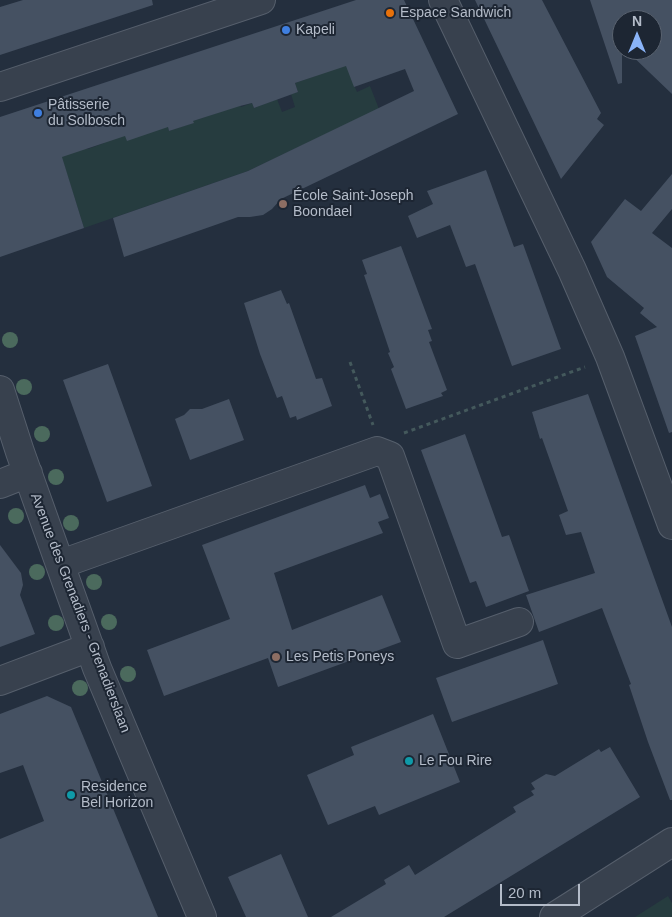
<!DOCTYPE html>
<meta charset="utf-8">
<style>
body{margin:0}
#map{position:relative;width:672px;height:917px;overflow:hidden;background:#242f3e;font-family:Arial,sans-serif}
canvas{display:block}
.north{position:absolute;left:612px;top:10px;width:50px;height:50px;box-sizing:border-box;background:#1d2633;border:1px solid #59626f;border-radius:50%;rotate:0deg;font-size:14px;font-weight:700;line-height:20px;text-align:center;color:#b4bcc9}
.north::after{content:'';display:block;margin:auto;width:18px;height:22px;background:#8ab4f8;clip-path:polygon(50% 0,100% 100%,50% 72%,0 100%)}
.scale{position:absolute;left:500px;top:884px;width:80px;height:22px;box-sizing:border-box;border:2px solid #b4bcc9;border-top:0;padding-left:6px;font-size:15px;line-height:18px;white-space:nowrap;color:#b4bcc9;-webkit-text-stroke:4px #1d2633;paint-order:stroke}
</style>
<div id="map">
<canvas width="672" height="917"></canvas>
<div class="north">N</div>
<div class="scale">20 m</div>
</div>
<script>
const c = document.querySelector('canvas').getContext('2d');
c.lineJoin = 'round';
function fillPath(path, color) {
  c.fillStyle = color;
  c.fill(path, 'evenodd');
}
function shape(rows) {
  const path = new Path2D();
  for (const r of rows) {
    path.moveTo(r[0], r[1]);
    for (let i = 2; i < r.length; i += 2) path.lineTo(r[i], r[i + 1]);
  }
  return path;
}
function strokePath(path, color, width, dash) {
  c.strokeStyle = color;
  c.lineWidth = width;
  c.lineCap = dash ? 'butt' : 'round';
  c.setLineDash(dash || []);
  c.stroke(path);
}
function label(font, color, halo, rows, align = 'center') {
  c.font = font + ' Arial,sans-serif';
  c.lineWidth = 4;
  c.setLineDash([]);
  c.textBaseline = 'middle';
  c.strokeStyle = halo;
  c.fillStyle = color;
  for (const [text, x, y, turn = 0] of rows) {
    c.save();
    c.translate(x, y);
    c.rotate((+turn || 0) * Math.PI / 180);
    c.textAlign = isNaN(turn) ? turn : align;
    if (halo) c.strokeText(text, 0, 0);
    c.fillText(text, 0, 0);
    c.restore();
  }
}
fillPath(shape([
 [360,53,353,83,357,92,370,86,379,109,248,171,84,228,58,146,88,149,104,143,103,139,167,124,169,131,193,123,193,121,217,113,233,84,241,107,252,103,254,108,277,99,282,112,295,107,291,94,298,92,295,83,315,76,311,65],
 [668,896,672,903,672,917,635,917]
]), '#263c3f');
fillPath(shape([
 [23,0,152,0,153,5,0,55,0,7],
 [356,0,404,0,458,114,281,199,272,209,263,215,250,217,238,217,124,257,113,218,248,171,414,91,405,69,354,87,346,66,295,83,298,92,254,108,252,103,240,106,193,121,194,123,169,131,168,127,127,141,125,136,62,157,84,228,0,257,0,117],
 [475,0,542,0,601,113,597,119,604,125,561,179],
 [590,0,672,0,672,94,626,50,652,50,652,20,622,20,622,83,618,84],
 [486,170,514,247,523,244,561,349,512,366,475,264,466,267,450,225,417,238,408,216,433,204,427,191],
 [672,174,672,209,652,233,672,248,672,432,669,433,635,336,657,327,640,313,644,308,607,277,591,242,625,199,641,211],
 [401,246,432,329,428,330,432,341,429,342,447,390,441,393,443,396,406,409,391,369,394,367,388,353,390,352,364,275,367,274,362,260],
 [281,290,287,304,289,303,316,379,322,378,332,406,297,420,296,416,290,418,282,396,277,398,260,354,244,303],
 [108,364,152,486,107,502,63,380],
 [588,394,672,627,672,800,670,800,648,742,629,685,631,684,602,608,539,632,526,595,595,573,581,532,566,535,559,515,568,511,542,438,540,439,532,412],
 [229,399,244,440,190,460,175,419,184,415,190,409,202,409],
 [465,434,502,537,509,535,529,591,486,607,476,581,470,583,421,450],
 [365,485,370,498,380,494,389,518,378,522,383,533,274,573,292,630,382,595,401,642,278,687,268,658,164,696,147,650,230,619,202,545],
 [0,545,21,573,23,585,20,595,35,634,0,647],
 [543,640,558,684,452,722,436,678],
 [47,696,71,707,158,917,0,917,0,839,44,821,23,765,0,773,0,714],
 [433,714,460,782,379,815,375,806,328,825,307,775,354,755,351,747],
 [610,747,640,797,444,917,331,917,386,884,384,880,409,865,415,875,516,812,513,807,534,795,531,791,535,789,531,783,546,774,555,776,599,749,601,752],
 [281,854,308,917,246,917,228,877]
]), '#455162');
const minor = shape([
 [443,0,572,270,610,357,672,525],
 [0,87,261,0],
 [0,390,20,452,97,668,202,917],
 [0,484,28,473],
 [61,564,377,451,390,456,457,644,519,622],
 [0,681,90,647],
 [554,917,672,842]
]);
strokePath(minor, '#565f6c', 30);
strokePath(shape([
 [350,362,373,425],
 [404,433,585,367]
]), '#44595c', 3, [4, 4]);
strokePath(minor, '#38414e', 28);
c.fillStyle = '#4b6a5d';
for (const [x, y] of [
 [10,340],
 [24,387],
 [42,434],
 [56,477],
 [16,516],
 [71,523],
 [37,572],
 [94,582],
 [109,622],
 [56,623],
 [128,674],
 [80,688]
]) {
  c.beginPath();
  c.arc(x, y, 8, 0, 2 * Math.PI);
  c.fill();
}
for (const [x, y, r, color] of [
 [390,13,5,"#e8710a"],
 [286,30,5,"#3f7fe0"],
 [38,113,5,"#3f7fe0"],
 [283,204,5,"#8d6e63"],
 [276,657,5,"#8d6e63"],
 [409,761,5,"#0f9aa8"],
 [71,795,5,"#0f9aa8"]
]) {
  const dot = new Path2D();
  dot.arc(x, y, r, 0, 2 * Math.PI);
  c.fillStyle = color;
  c.fill(dot);
  strokePath(dot, '#1d2633', 2);
}
label('14px', '#b4bcc9', '#1d2633', [
 ["Espace Sandwich",400,13],
 ["Kapeli",296,30],
 ["Pâtisserie",48,105],
 ["du Solbosch",48,121],
 ["École Saint-Joseph",293,196],
 ["Boondael",293,212],
 ["Les Petis Poneys",286,657],
 ["Le Fou Rire",419,761],
 ["Residence",81,787],
 ["Bel Horizon",81,803]
], 'left');
label('14px', '#b4bcc9', '#1d2633', [
 ["Avenue des Grenadiers - Grenadierslaan",80,613,69]
]);
</script>
